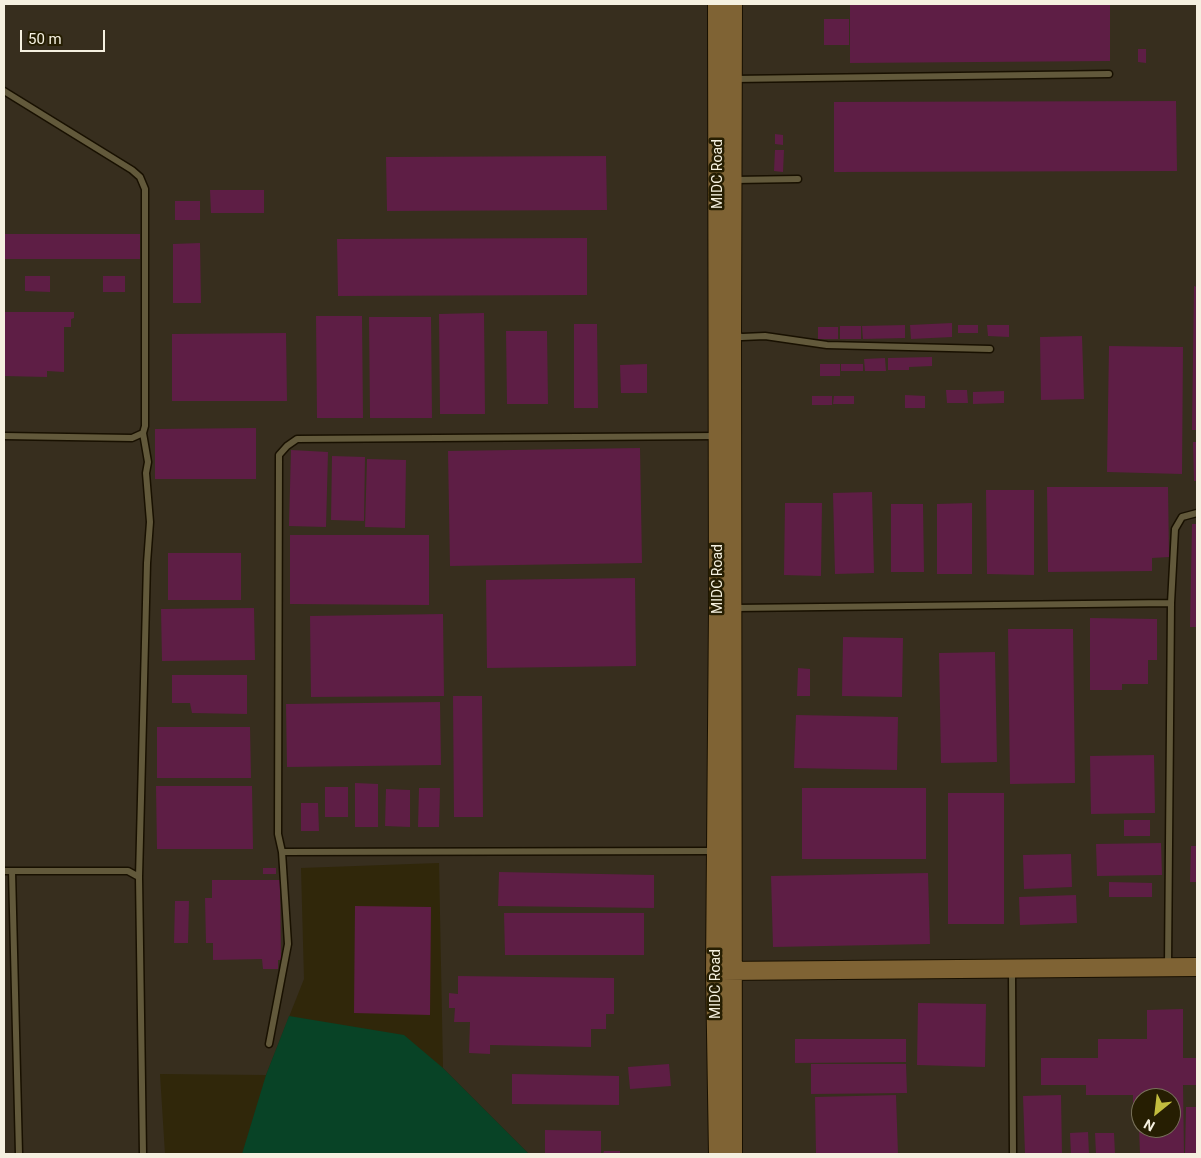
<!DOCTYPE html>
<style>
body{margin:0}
#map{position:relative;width:1201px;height:1158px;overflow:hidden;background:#30270a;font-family:Roboto,sans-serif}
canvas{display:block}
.frame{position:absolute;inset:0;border:5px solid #f5f0e0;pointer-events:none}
.north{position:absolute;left:1131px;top:1088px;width:50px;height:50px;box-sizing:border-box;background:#261e02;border:1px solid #79725b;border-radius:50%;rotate:209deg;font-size:14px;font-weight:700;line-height:20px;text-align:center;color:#f5f0e0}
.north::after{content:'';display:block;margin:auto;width:18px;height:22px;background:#c3bd3e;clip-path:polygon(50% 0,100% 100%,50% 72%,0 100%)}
.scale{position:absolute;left:20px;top:30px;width:85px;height:22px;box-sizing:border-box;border:2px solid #f5f0e0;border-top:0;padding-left:6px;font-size:15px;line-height:18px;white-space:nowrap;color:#f5f0e0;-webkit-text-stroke:4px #261e02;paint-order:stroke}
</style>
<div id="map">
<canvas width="1201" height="1158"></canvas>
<div class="frame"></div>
<div class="north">N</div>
<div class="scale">50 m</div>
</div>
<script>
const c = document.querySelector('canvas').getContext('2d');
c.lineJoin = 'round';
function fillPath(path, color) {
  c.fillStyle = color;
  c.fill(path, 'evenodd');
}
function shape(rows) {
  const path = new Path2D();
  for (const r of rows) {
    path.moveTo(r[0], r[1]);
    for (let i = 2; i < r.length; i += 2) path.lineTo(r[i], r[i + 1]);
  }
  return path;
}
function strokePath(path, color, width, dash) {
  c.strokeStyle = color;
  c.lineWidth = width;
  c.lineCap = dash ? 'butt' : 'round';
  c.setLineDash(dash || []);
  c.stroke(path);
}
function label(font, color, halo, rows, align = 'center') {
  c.font = font + ' Roboto,sans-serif';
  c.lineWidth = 5;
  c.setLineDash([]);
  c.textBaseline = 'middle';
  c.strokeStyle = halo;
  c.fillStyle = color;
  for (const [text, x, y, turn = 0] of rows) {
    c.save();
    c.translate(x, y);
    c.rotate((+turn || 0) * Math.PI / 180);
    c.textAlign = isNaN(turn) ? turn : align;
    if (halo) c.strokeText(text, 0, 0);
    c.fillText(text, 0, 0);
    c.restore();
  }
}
fillPath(shape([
 [4,4,1197,4,1197,1154,529,1154,443,1068,439,863,301,868,304,979,266,1075,160,1074,165,1154,4,1154],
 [1141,1098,1171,1098,1171,1128,1141,1128]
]), '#372e1e');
fillPath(shape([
 [289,1016,404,1035,443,1068,529,1154,242,1154,266,1075]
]), '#084326');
fillPath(shape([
 [850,4,1110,4,1110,61,850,63],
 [824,19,849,19,849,45,824,45],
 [1138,49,1146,49,1146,63,1138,62],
 [1176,101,1177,171,834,172,834,102],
 [775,134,783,135,783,145,775,144],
 [775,150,784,150,783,172,774,171],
 [606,156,607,210,387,211,386,157],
 [210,190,264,190,264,213,211,213],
 [175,201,200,201,200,220,175,220],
 [4,234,140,234,140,259,4,259],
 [587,238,587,295,338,296,337,239],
 [200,243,201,303,173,303,173,244],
 [25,276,50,276,50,292,25,291],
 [103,276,125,276,125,292,103,292],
 [1194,286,1197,287,1197,430,1192,430],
 [4,312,74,312,74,318,71,319,71,327,64,327,64,372,47,371,47,377,4,376],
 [484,313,485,414,440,414,439,314],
 [316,316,362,316,363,418,317,418],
 [369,317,431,317,432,418,370,418],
 [952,323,952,337,911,339,910,325],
 [574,324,597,324,598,408,574,408],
 [905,325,905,338,863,339,862,326],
 [958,325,978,325,978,333,958,333],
 [987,325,1009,325,1009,337,988,336],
 [840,326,861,326,861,339,840,339],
 [818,327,838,327,838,339,818,339],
 [506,331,547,331,548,404,507,404],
 [286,333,287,401,172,401,172,334],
 [1082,336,1084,399,1041,400,1040,337],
 [1109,346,1183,347,1182,474,1107,472],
 [932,357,932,366,909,367,909,370,888,370,888,358],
 [885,358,886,371,865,371,864,359],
 [647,364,647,393,621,393,620,365],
 [820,364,840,364,840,376,820,376],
 [841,364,863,364,863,371,841,371],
 [946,390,967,390,968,403,947,403],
 [1004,391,1004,403,973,404,973,392],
 [905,395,925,396,925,408,905,408],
 [812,396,832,396,832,405,812,405],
 [834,396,854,396,854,404,833,404],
 [256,428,256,479,155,479,155,429],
 [1193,442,1197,442,1197,481,1194,481],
 [640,448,642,563,450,566,448,451],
 [291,450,328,452,326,527,289,526],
 [332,456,365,457,364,521,331,520],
 [367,459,406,460,405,528,365,527],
 [1047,487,1168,487,1169,557,1152,558,1152,571,1048,572],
 [986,490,1034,490,1034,575,987,574],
 [872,492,874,573,835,574,833,493],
 [785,503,822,503,821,576,784,575],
 [972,503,972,574,937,574,937,504],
 [891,504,923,504,924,572,891,572],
 [1192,524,1197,524,1197,627,1190,627],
 [290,535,429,535,429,605,290,604],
 [168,553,241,553,241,600,168,600],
 [635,578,636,666,487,668,486,580],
 [254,608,255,660,162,661,161,609],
 [443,614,444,696,311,697,310,616],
 [1090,618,1157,619,1157,660,1148,660,1148,684,1122,684,1122,690,1090,690],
 [1008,629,1073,629,1075,783,1010,784],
 [843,637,903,638,902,697,842,696],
 [995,652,997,762,941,763,939,653],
 [798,668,810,669,810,696,797,696],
 [172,675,247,675,247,714,192,713,190,703,172,703],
 [453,696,482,696,483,817,454,817],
 [440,702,441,765,287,767,286,704],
 [796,715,898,717,897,770,794,768],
 [157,727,250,727,251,778,157,778],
 [1154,755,1155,813,1091,814,1090,756],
 [355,783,378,784,378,827,355,827],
 [156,786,252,786,253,849,157,849],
 [325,787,348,787,348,817,325,817],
 [419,788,440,788,439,827,418,827],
 [802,788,926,788,926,859,802,859],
 [386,789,410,790,410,827,385,826],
 [948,793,1004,793,1004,924,948,924],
 [301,803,318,803,319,831,301,831],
 [1124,820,1150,820,1150,836,1124,836],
 [1161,843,1162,875,1097,876,1096,844],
 [1191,846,1197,846,1197,882,1190,882],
 [1071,854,1072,887,1024,889,1023,855],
 [263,868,276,868,276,874,263,874],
 [499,872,654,875,654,908,498,906],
 [928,873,930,944,773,947,771,876],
 [212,880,280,880,281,960,278,960,278,969,263,969,262,959,213,960,213,943,206,943,205,898,212,898],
 [1109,882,1152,883,1152,897,1109,897],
 [1076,895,1077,923,1020,925,1019,897],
 [175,901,189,901,188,943,174,943],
 [355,906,431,907,430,1015,354,1013],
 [504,913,644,913,644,955,505,955],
 [458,976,614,978,614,1014,606,1014,606,1029,591,1029,591,1047,490,1045,490,1054,469,1053,470,1022,454,1022,455,1008,449,1008,449,993,458,994],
 [918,1003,986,1004,985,1067,917,1065],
 [1183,1009,1183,1058,1197,1058,1197,1085,1183,1085,1184,1154,1140,1154,1139,1128,1171,1128,1171,1098,1141,1098,1141,1104,1133,1104,1133,1095,1086,1095,1086,1085,1041,1085,1041,1058,1098,1058,1098,1039,1147,1039,1147,1010],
 [795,1039,906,1039,906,1062,795,1063],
 [669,1064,671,1086,630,1089,628,1067],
 [811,1064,906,1064,907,1093,811,1094],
 [512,1074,619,1076,619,1105,512,1104],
 [896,1095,898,1154,816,1154,815,1097],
 [1061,1095,1062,1154,1025,1154,1023,1096],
 [1186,1107,1197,1107,1197,1153,1185,1153],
 [545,1130,601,1131,601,1154,545,1154],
 [1088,1132,1089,1154,1071,1154,1070,1133],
 [1095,1133,1114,1133,1115,1154,1096,1154],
 [604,1151,620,1151,620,1154,603,1154]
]), '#5e1e45');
const lane = shape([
 [733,79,1109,74],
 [4,91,132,170,140,177,145,189,145,426,143,433,132,438,4,436],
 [734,180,798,179],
 [732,335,742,337,765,336,827,345,990,349],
 [735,608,1171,603],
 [715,851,282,852,278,834,279,455,287,446,297,439,717,436],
 [4,871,128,871,139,877,143,1154],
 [12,871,19,1154],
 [139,877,147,563,150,522,146,473,148,462,143,433],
 [1168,966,1171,603,1175,529,1182,517,1197,513],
 [1012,970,1013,1154],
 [269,1044,288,944,282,852]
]);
const secondary = shape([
 [717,4,718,609,715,971,718,1154],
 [721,971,1197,967],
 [733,1154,732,335,733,4]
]);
strokePath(lane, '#181000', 9);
strokePath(secondary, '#181000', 20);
strokePath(lane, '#62593b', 6);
strokePath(secondary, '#7f6334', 18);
label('14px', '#f5f0e0', '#261e02', [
 ["MIDC Road",718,174,-90],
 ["MIDC Road",718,579,-90],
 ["MIDC Road",716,984,-90]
]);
</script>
